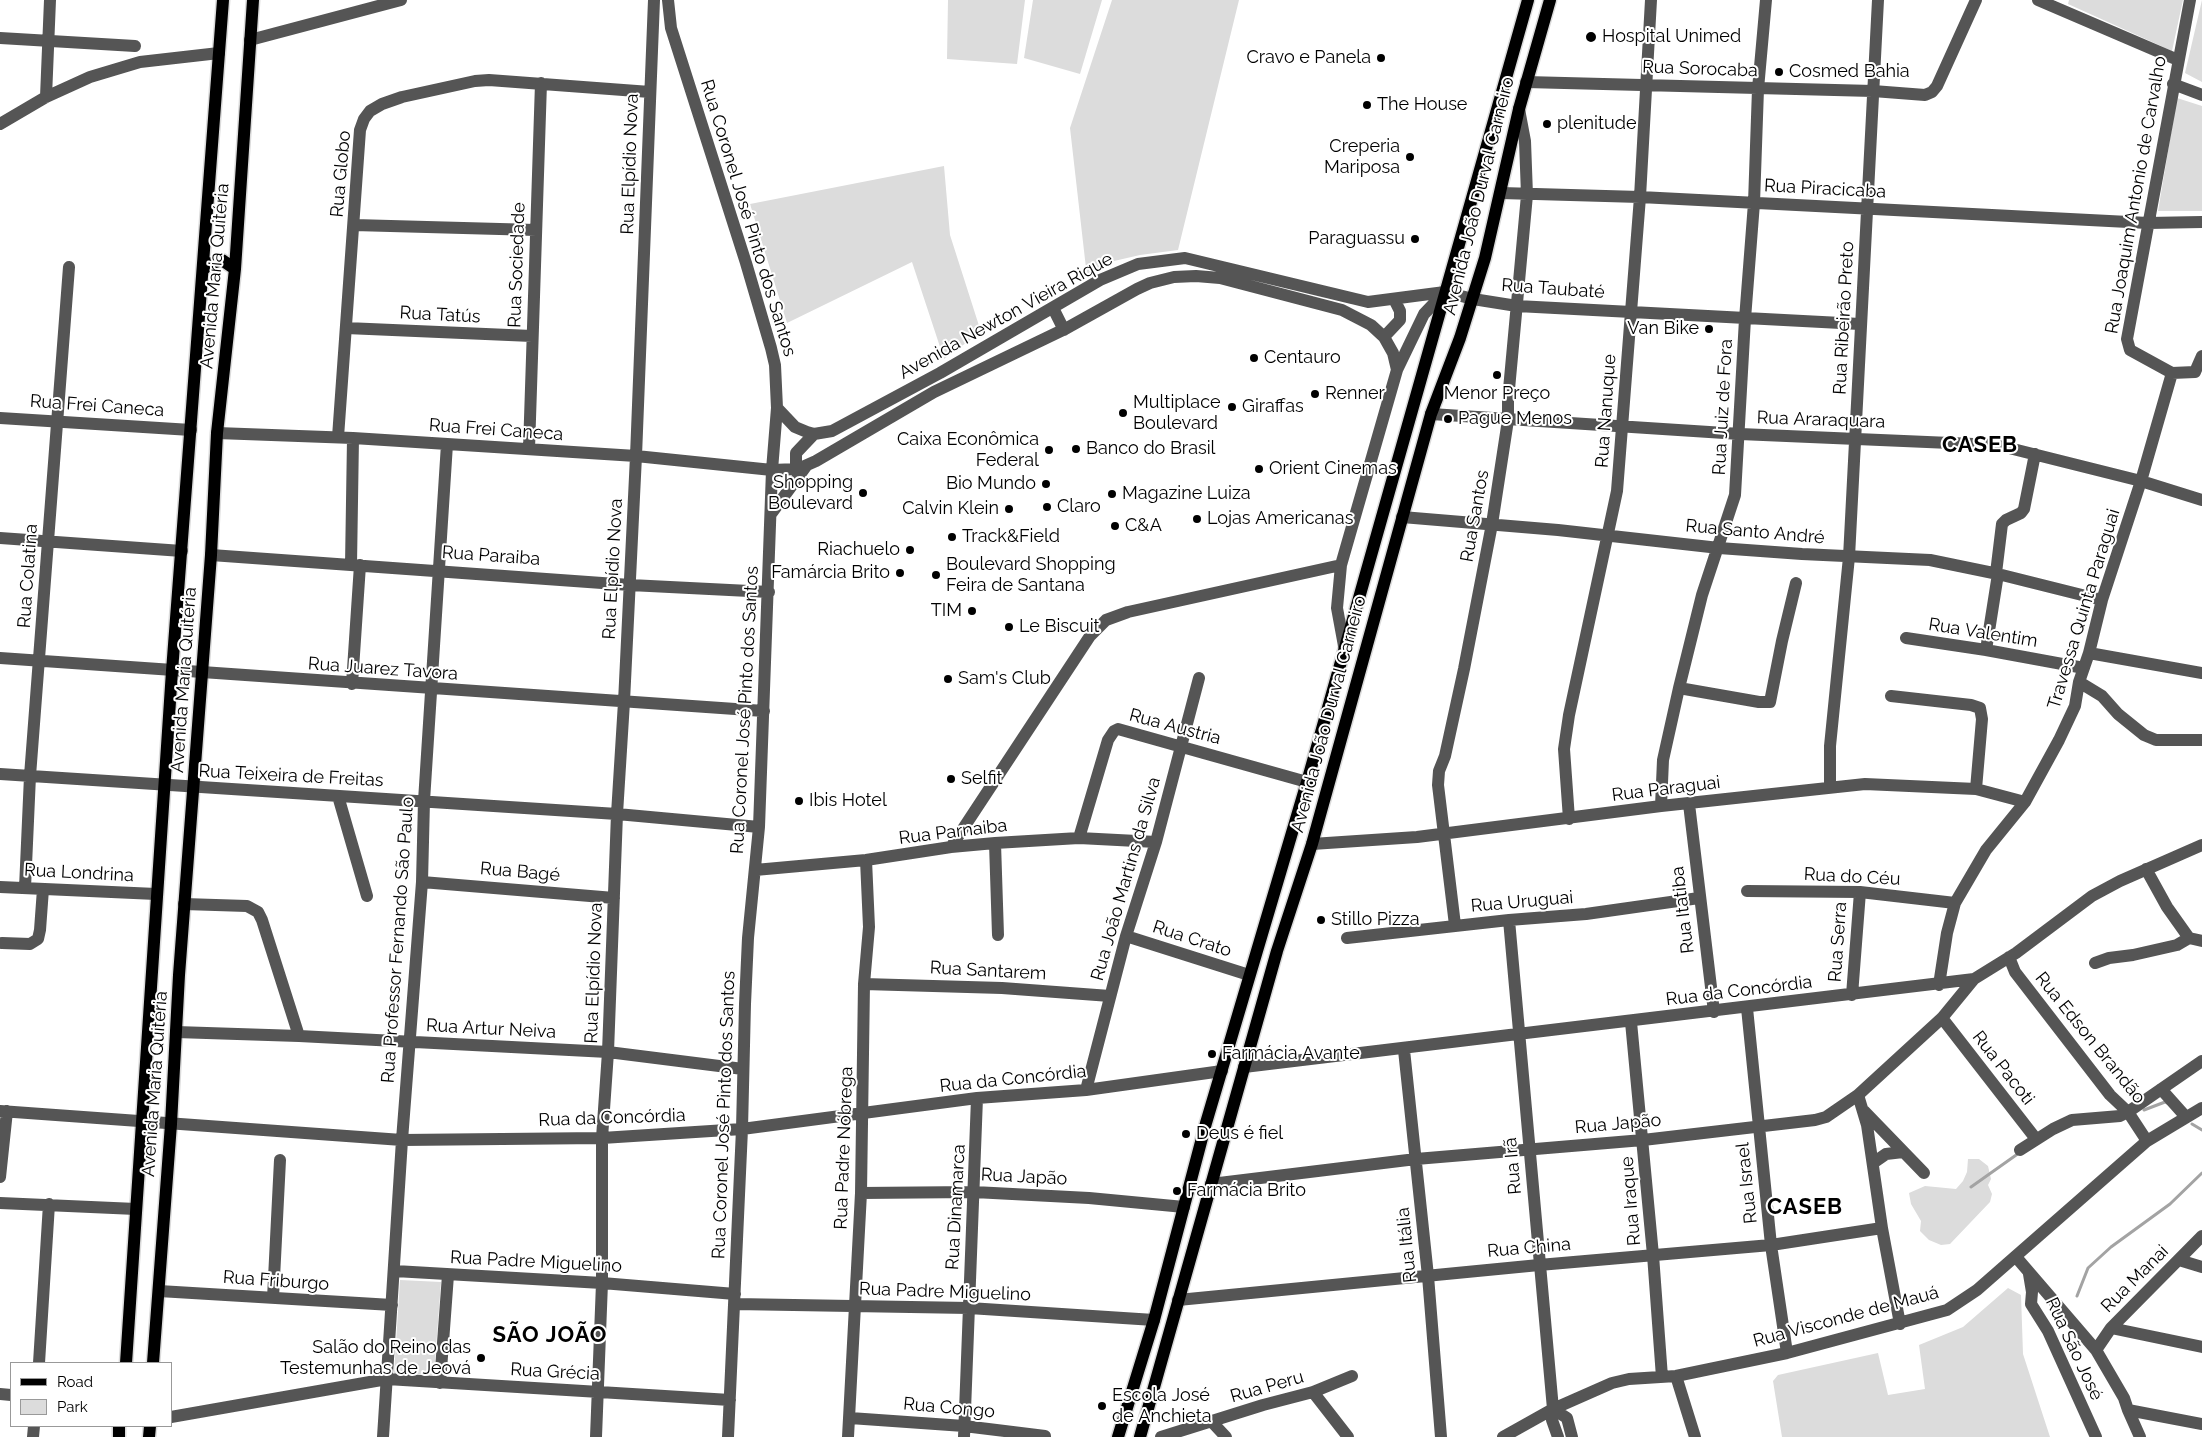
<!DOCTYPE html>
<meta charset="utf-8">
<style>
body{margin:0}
#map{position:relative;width:2202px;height:1437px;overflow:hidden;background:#fff;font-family:Raleway,sans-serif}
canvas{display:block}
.legend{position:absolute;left:10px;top:1362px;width:162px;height:65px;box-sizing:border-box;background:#fff;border:1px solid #999;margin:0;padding:6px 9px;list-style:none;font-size:15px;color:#000}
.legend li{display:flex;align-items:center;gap:10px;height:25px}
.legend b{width:25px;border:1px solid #999}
</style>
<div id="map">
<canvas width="2202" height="1437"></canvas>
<ul class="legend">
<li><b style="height:6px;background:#000"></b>Road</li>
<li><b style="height:14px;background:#dcdcdc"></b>Park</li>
</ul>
</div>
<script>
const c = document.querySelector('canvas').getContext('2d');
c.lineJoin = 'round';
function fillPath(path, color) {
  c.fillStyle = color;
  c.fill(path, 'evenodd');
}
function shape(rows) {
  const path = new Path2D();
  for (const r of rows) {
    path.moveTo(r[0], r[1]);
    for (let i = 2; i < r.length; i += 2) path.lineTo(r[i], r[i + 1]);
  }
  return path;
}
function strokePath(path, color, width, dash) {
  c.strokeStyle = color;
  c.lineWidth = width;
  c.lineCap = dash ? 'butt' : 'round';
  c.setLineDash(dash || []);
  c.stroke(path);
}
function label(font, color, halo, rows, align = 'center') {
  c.font = font + ' Raleway,sans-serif';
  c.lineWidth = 4;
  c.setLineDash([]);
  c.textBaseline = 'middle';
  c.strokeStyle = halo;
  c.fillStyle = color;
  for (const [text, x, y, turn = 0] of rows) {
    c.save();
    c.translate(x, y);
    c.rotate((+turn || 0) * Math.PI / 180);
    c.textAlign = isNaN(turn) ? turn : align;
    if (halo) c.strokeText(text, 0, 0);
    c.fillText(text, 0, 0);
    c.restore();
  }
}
fillPath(shape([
 [948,0,1025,0,1017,64,947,59],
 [1033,0,1102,0,1080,74,1024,58],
 [1112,0,1239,0,1178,250,1140,255,1114,261,1087,277,1070,128],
 [2069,0,2183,0,2172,51,2068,4],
 [2202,0,2202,82,2185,73],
 [2177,98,2202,106,2202,211,2158,211],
 [944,166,950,235,981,332,944,359,912,262,787,323,750,204],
 [1968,1159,1979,1159,1988,1166,1991,1179,1988,1185,1992,1194,1990,1202,1950,1244,1941,1245,1929,1240,1920,1231,1921,1221,1911,1204,1909,1193,1925,1186,1956,1189,1963,1181,1967,1172],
 [400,1280,441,1282,434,1375,394,1374],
 [2008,1288,2021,1295,2023,1354,2050,1437,1782,1437,1773,1381,1778,1375,1878,1353,1888,1395,1925,1389,1919,1345,1963,1327]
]), '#dcdcdc');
strokePath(shape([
 [2144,1110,2165,1102,2167,1103],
 [2192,1124,2202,1130],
 [1971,1187,2019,1153],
 [2077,1296,2088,1268,2111,1247,2170,1204,2202,1173]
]), '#a3a3a3', 3);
const major = shape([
 [203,270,209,264,222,260,235,269],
 [126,1363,172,671,223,0],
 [153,1363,171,1124,179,975,211,555,217,433,235,269,253,0],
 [119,1437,119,1426],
 [149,1437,150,1426],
 [1118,1437,1154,1320,1206,1123,1307,782,1528,0],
 [1140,1437,1277,951,1312,844,1431,414,1460,338,1485,258,1519,109,1550,0]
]);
strokePath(major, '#dbdbdb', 15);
strokePath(shape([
 [668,0,671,28,746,263,771,348,775,365,777,408,772,470,759,827,748,938,745,1004,742,1129,728,1437],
 [2038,0,2178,60],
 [0,38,135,46],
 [250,40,401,0],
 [1526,82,1873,91,1925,95,1932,92,1937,86,1976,0],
 [2173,84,2202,95],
 [46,97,50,0],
 [0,124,46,97,90,77,140,62,219,53],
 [1501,193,1640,197,2148,223,2202,222],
 [354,225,536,230],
 [1053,308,1064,330],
 [346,328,532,336],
 [1384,337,1400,320,1400,311,1394,299],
 [2172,373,2195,372,2202,356],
 [777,408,795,427,807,432,814,434,832,431,940,373,1100,280,1138,264,1185,258,1368,302,1445,292,1473,299,1517,306,1860,324],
 [1431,414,1740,434,1997,445,2141,481,2202,500],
 [0,418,191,430],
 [217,433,353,438,636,456,772,470,798,469,816,461,934,392,1067,328,1137,289,1150,283,1174,277,1196,276,1220,278,1342,310,1371,325,1384,337,1393,353,1397,370],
 [338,437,360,130,364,119,370,111,382,104,402,97,475,81,489,80,650,92],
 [529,449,541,83],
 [798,469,796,463,796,453,814,434],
 [771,514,807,465],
 [1402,517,1558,530,1719,548,1802,554,1930,560,1998,574,2102,600],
 [0,538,182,551],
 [211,555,630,585,769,592],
 [351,565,353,438],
 [1996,573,2002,524,2006,520,2021,513,2024,509,2035,454],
 [1906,638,1986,650,2084,668],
 [1344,646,1337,608,1341,565,1397,370,1424,314,1445,292],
 [1986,650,1998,574],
 [2089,653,2202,673],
 [0,658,764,711],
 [2079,682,2102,696,2118,714,2144,735,2156,740,2202,740],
 [352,684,360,565],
 [1679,688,1759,702,1770,702,1782,641,1796,583],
 [1891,696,1971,705,1980,708,1982,719,1976,789],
 [0,774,617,814,759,827],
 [1830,787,1830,746,1849,557,1878,0],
 [338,796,367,896],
 [1689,804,1714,1012],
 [1661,806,1663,760,1679,688,1702,595,1735,495,1745,319,1754,203,1758,89,1766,0],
 [1569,819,1564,749,1569,715,1617,491,1640,197,1651,0],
 [1079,838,1108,740,1114,731,1118,729,1307,782],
 [995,843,998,935],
 [1312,844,1417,837,1661,806,1865,784,1976,789,2025,802],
 [951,847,1090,636,1106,620,1128,612,1341,565],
 [2146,869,2167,907,2189,938,2202,941],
 [755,870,866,860,951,847,995,843,1079,838,1156,842],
 [422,882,614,898],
 [0,887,156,894],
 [25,888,30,776,69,267],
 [1747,891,1860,892,1955,903],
 [184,904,247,906,258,912,262,920,299,1036],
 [1509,920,1553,1409,1552,1420,1558,1437],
 [1455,925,1438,785,1439,771,1445,756,1464,669,1492,524,1508,420,1508,400,1527,195,1525,141,1519,109],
 [1126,936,1249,975],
 [1347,938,1509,920,1586,914,1699,898],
 [2,943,30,944,38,939,40,930,43,889],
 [2009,957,2015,972,2110,1095,2128,1112,2147,1141],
 [2095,963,2109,958,2133,955,2177,945,2189,938],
 [864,984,1002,988,1110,996],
 [1939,985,1947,933,1955,903,1986,850,2025,802,2059,740,2075,706,2079,682,2089,653,2102,600,2141,481,2172,373,2130,350,2127,339,2190,0],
 [1852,995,1860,892],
 [1747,1008,1771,1245,1787,1353],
 [1942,1018,2036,1139],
 [1631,1022,1653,1255,1662,1377],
 [176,1032,299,1036,608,1052,743,1069],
 [1404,1050,1428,1276,1441,1437],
 [1244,1067,1974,979,2016,953,2092,896,2120,881,2202,845],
 [2161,1089,2186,1117],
 [1086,1090,1126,936,1156,842,1199,678],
 [1858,1095,1867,1125,1882,1228,1900,1324],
 [0,1111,402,1140,602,1138,742,1129,977,1098,1086,1090,1222,1071],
 [1864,1111,1924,1173],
 [2020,1150,2053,1129,2072,1120,2120,1116,2128,1112,2202,1061],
 [1873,1163,1886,1154,1903,1152],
 [0,1177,7,1111],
 [1211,1184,1416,1159,1643,1140,1815,1120,1826,1117,1858,1095,1942,1018,1974,979],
 [861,1193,974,1192,1089,1198,1184,1207],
 [0,1203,136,1209],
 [2016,1257,2096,1350,2124,1398,2128,1410,2202,1424],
 [2179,1260,2202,1267],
 [395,1271,602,1283,735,1294],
 [2029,1274,2032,1292,2031,1304,2048,1331,2096,1437],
 [159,1291,392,1305],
 [273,1298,280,1160],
 [1178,1300,1539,1265,1771,1245,1882,1228],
 [735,1304,969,1308,1154,1320],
 [2111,1328,2202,1347],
 [2096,1350,2111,1328,2202,1236],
 [39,1363,49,1204],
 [1676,1376,1695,1437],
 [440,1383,448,1275],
 [1313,1392,1348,1437],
 [0,1394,11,1395],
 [1553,1409,1567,1418,1572,1437],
 [2128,1410,2140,1437],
 [171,1417,387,1379,730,1400],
 [850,1418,964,1426,1045,1436],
 [1212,1422,1226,1437],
 [33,1437,34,1426],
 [383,1437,402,1140,422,882,424,801,447,444],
 [596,1437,602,1283,602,1138,608,1052,617,814,624,702,636,456,654,0],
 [848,1437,861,1193,864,984,869,927,866,860],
 [964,1437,977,1098],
 [1161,1437,1263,1405,1313,1392,1352,1376],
 [1503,1437,1553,1409,1612,1383,1629,1379,1676,1376,1787,1353,1947,1310,1977,1290,2147,1141,2202,1108]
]), '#555', 12);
strokePath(major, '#000', 12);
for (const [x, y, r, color] of [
 [1591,37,6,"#000"],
 [1381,58,5,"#000"],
 [1779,72,5,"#000"],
 [1367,105,5,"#000"],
 [1547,124,5,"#000"],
 [1410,157,5,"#000"],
 [1415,239,5,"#000"],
 [1709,329,5,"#000"],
 [1254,358,5,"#000"],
 [1497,375,5,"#000"],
 [1315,394,5,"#000"],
 [1232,407,5,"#000"],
 [1123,413,5,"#000"],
 [1448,419,5,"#000"],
 [1076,449,5,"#000"],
 [1049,450,5,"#000"],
 [1259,469,5,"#000"],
 [1046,484,5,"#000"],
 [863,493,5,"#000"],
 [1112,494,5,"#000"],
 [1047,507,5,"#000"],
 [1009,509,5,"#000"],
 [1197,519,5,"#000"],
 [1115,526,5,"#000"],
 [952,537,5,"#000"],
 [910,550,5,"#000"],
 [900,573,5,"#000"],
 [936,575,5,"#000"],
 [972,611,5,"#000"],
 [1009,627,5,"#000"],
 [948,679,5,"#000"],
 [951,779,5,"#000"],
 [799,801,5,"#000"],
 [1321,920,5,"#000"],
 [1212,1054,5,"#000"],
 [1186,1134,5,"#000"],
 [1177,1191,5,"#000"],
 [481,1358,5,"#000"],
 [1102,1406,5,"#000"]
]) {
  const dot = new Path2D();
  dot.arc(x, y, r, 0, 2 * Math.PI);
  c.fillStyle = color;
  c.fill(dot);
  strokePath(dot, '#fff', 2);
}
label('18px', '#000', '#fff', [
 ["Hospital Unimed",1602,37],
 ["Cravo e Panela",1371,58,"right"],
 ["Cosmed Bahia",1789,72],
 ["The House",1377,105],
 ["plenitude",1557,124],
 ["Creperia",1400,147,"right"],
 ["Mariposa",1400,168,"right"],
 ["Paraguassu",1405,239,"right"],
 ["Van Bike",1699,329,"right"],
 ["Centauro",1264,358],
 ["Renner",1325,394],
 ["Menor Preço",1497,394,"center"],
 ["Multiplace",1133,403],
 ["Boulevard",1133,424],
 ["Giraffas",1242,407],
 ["Pague Menos",1458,419],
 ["Caixa Econômica",1039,440,"right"],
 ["Federal",1039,461,"right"],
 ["Banco do Brasil",1086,449],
 ["Orient Cinemas",1269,469],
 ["Shopping",853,483,"right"],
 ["Boulevard",853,504,"right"],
 ["Bio Mundo",1036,484,"right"],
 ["Magazine Luiza",1122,494],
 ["Claro",1057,507],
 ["Calvin Klein",999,509,"right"],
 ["Lojas Americanas",1207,519],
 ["C&A",1125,526],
 ["Track&Field",962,537],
 ["Riachuelo",900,550,"right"],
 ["Boulevard Shopping",946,565],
 ["Feira de Santana",946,586],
 ["Famárcia Brito",890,573,"right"],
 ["TIM",962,611,"right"],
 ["Le Biscuit",1019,627],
 ["Sam's Club",958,679],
 ["Selfit",961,779],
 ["Ibis Hotel",809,801],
 ["Stillo Pizza",1331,920],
 ["Farmácia Avante",1222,1054],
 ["Deus é fiel",1196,1134],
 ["Farmácia Brito",1187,1191],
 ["Salão do Reino das",471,1348,"right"],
 ["Testemunhas de Jeová",471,1369,"right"],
 ["Escola José",1112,1396],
 ["de Anchieta",1112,1417]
], 'left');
label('18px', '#000', '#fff', [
 ["Rua Sorocaba",1700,69,2],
 ["Rua Elpídio Nova",630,164,-88],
 ["Rua Globo",341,174,-85],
 ["Rua Piracicaba",1825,189,3],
 ["Rua Joaquim Antonio de Carvalho",2136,195,-80],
 ["Avenida João Durval Carneiro",1479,196,-76],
 ["Rua Coronel José Pinto dos Santos",748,218,73],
 ["Rua Sociedade",517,265,-88],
 ["Avenida Maria Quitéria",215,276,-85],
 ["Rua Taubaté",1553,289,4],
 ["Rua Tatús",440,315,3],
 ["Avenida Newton Vieira Rique",1006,316,-29],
 ["Rua Ribeirão Preto",1844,318,-87],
 ["Rua Frei Caneca",97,406,4],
 ["Rua Juiz de Fora",1723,407,-87],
 ["Rua Nanuque",1606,411,-86],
 ["Rua Araraquara",1821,420,2],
 ["Rua Frei Caneca",496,430,4],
 ["Rua Santos",1475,516,-80],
 ["Rua Santo André",1755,532,5],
 ["Rua Paraiba",491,556,4],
 ["Rua Elpídio Nova",613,569,-87],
 ["Rua Colatina",28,576,-86],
 ["Travessa Quinta Paraguai",2084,609,-73],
 ["Rua Valentim",1983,633,9],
 ["Rua Juarez Tavora",383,669,4],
 ["Avenida Maria Quitéria",184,680,-86],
 ["Rua Coronel José Pinto dos Santos",745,710,-87],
 ["Avenida João Durval Carneiro",1329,714,-75],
 ["Rua Austria",1175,727,15],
 ["Rua Teixeira de Freitas",291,776,3],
 ["Rua Paraguai",1666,789,-7],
 ["Rua Parnaiba",953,832,-7],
 ["Rua Bagé",520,872,5],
 ["Rua Londrina",79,873,3],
 ["Rua do Céu",1852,877,3],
 ["Rua João Martins da Silva",1126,879,-74],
 ["Rua Uruguai",1522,902,-5],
 ["Rua Itatiba",1683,910,-97],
 ["Rua Crato",1192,939,18],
 ["Rua Professor Fernando São Paulo",398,940,-86],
 ["Rua Serra",1838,942,-86],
 ["Rua Santarem",988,971,3],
 ["Rua Elpídio Nova",594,973,-88],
 ["Rua da Concórdia",1739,991,-7],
 ["Rua Artur Neiva",491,1029,3],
 ["Rua Edson Brandão",2090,1038,51],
 ["Rua Pacoti",2003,1068,52],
 ["Rua da Concórdia",1013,1079,-6],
 ["Avenida Maria Quitéria",155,1084,-86],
 ["Rua Coronel José Pinto dos Santos",724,1115,-88],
 ["Rua da Concórdia",612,1118,-2],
 ["Rua Japão",1618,1124,-5],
 ["Rua Padre Nóbrega",844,1148,-88],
 ["Rua Irã",1513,1166,-95],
 ["Rua Japão",1024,1177,3],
 ["Rua Israel",1747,1183,-96],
 ["Rua Iraque",1631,1201,-95],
 ["Rua Dinamarca",956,1207,-87],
 ["Rua Itália",1407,1245,-96],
 ["Rua China",1529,1248,-5],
 ["Rua Padre Miguelino",536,1262,3],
 ["Rua Manai",2135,1279,-45],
 ["Rua Friburgo",276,1281,4],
 ["Rua Padre Miguelino",945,1292,2],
 ["Rua Visconde de Mauá",1846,1317,-15],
 ["Rua São José",2074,1349,65],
 ["Rua Grécia",555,1372,3],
 ["Rua Peru",1267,1387,-16],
 ["Rua Congo",949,1408,5]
]);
c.letterSpacing = '1px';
label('bold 22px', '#000', '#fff', [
 ["CASEB",1980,445],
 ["CASEB",1805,1207],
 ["SÃO JOÃO",550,1335]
]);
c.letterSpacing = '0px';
</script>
